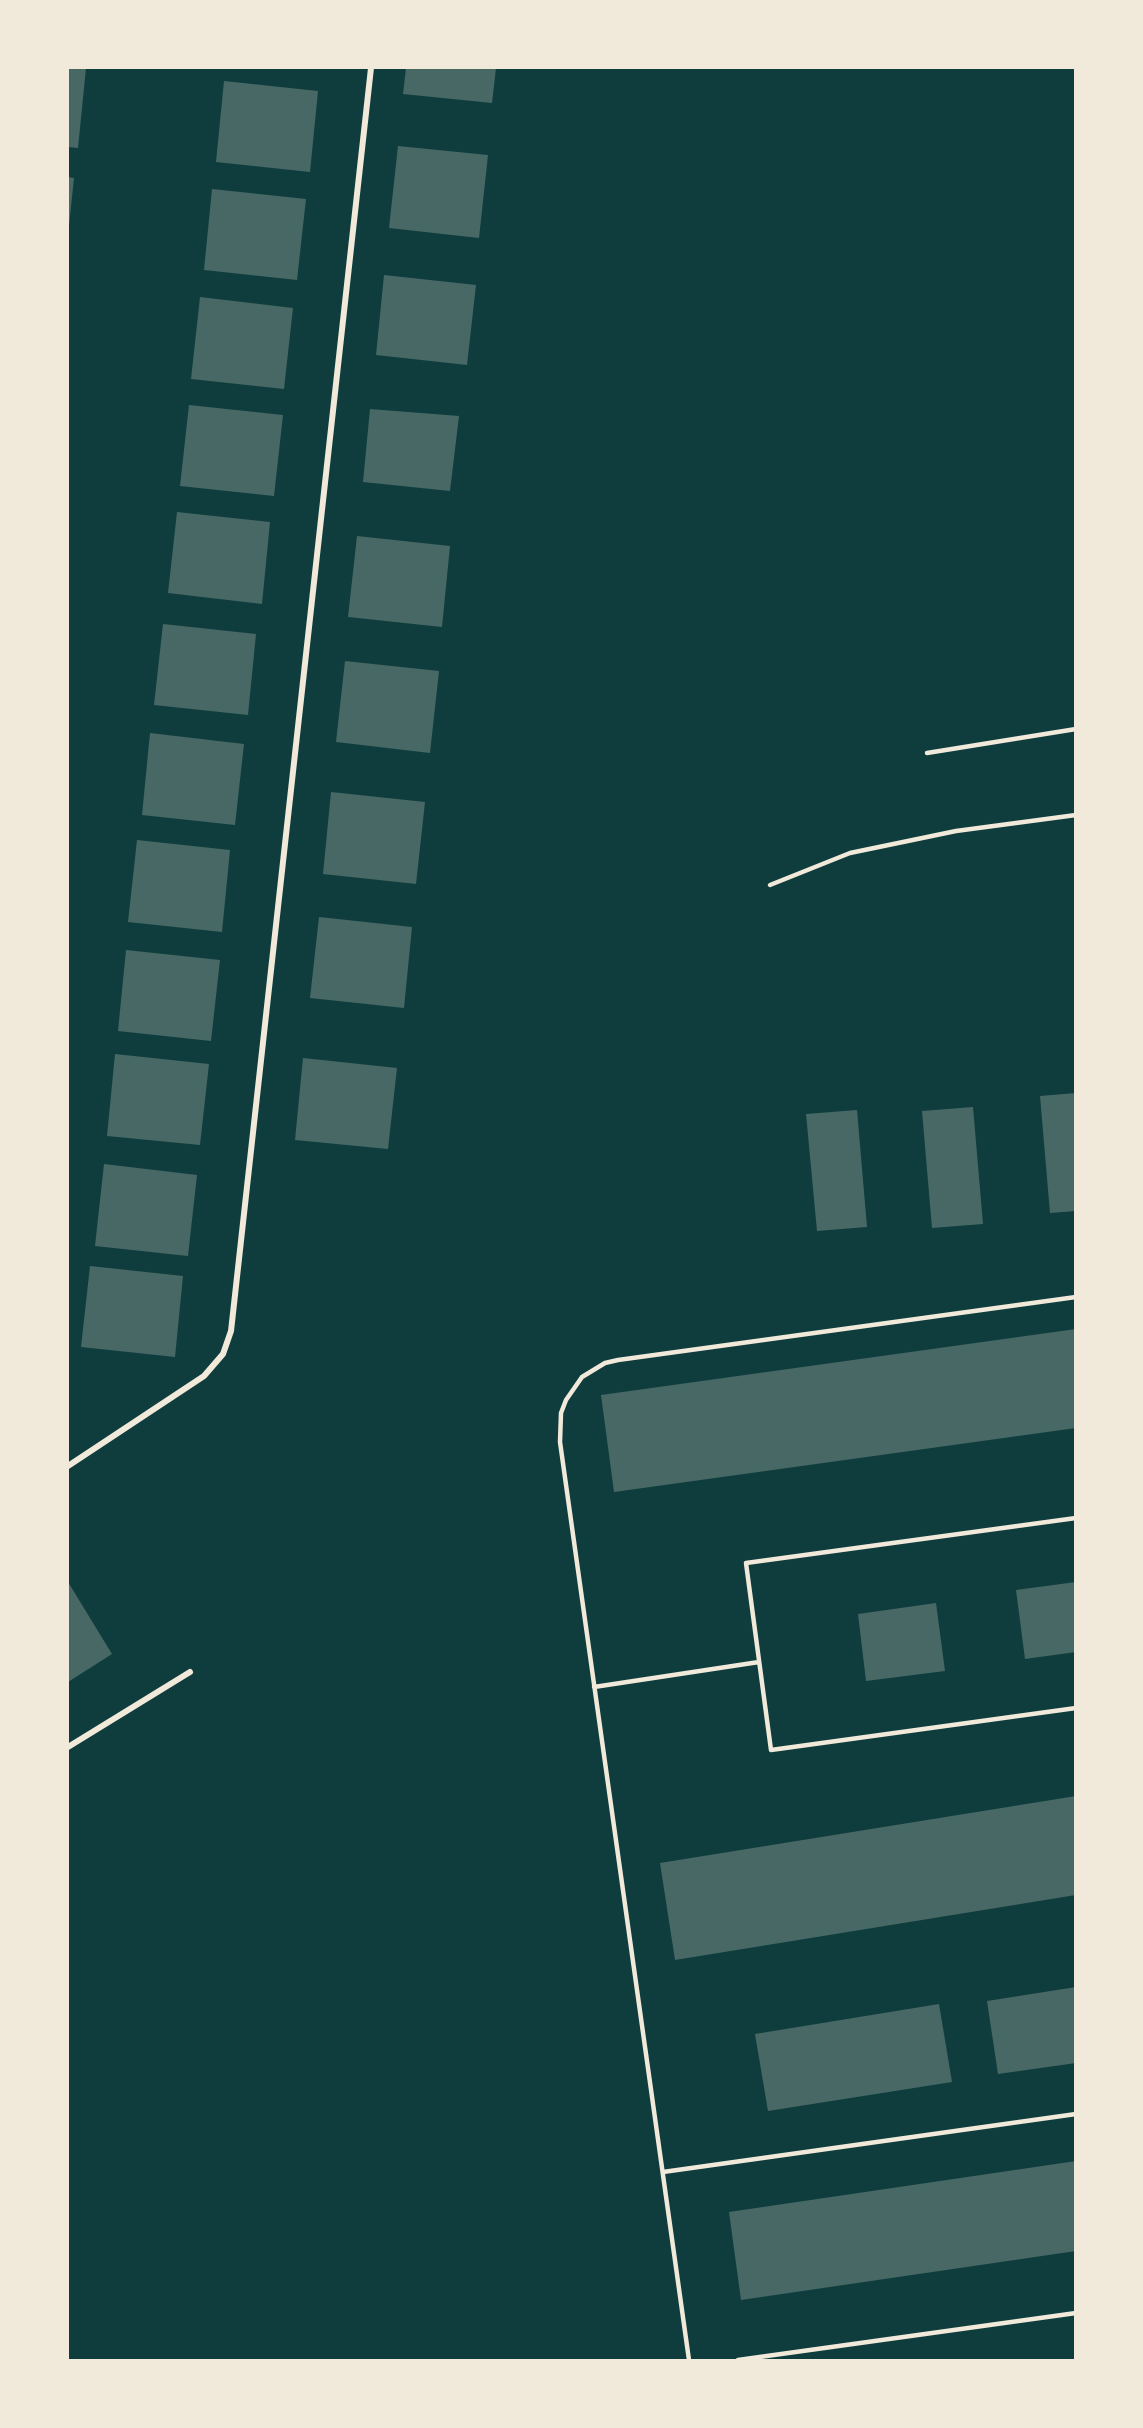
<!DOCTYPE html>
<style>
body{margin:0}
#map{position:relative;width:1143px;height:2428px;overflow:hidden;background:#0f3d3e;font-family:"DM Sans",sans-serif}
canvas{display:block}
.frame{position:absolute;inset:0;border:69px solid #f1e9da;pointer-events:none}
</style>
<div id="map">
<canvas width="1143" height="2428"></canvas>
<div class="frame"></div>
</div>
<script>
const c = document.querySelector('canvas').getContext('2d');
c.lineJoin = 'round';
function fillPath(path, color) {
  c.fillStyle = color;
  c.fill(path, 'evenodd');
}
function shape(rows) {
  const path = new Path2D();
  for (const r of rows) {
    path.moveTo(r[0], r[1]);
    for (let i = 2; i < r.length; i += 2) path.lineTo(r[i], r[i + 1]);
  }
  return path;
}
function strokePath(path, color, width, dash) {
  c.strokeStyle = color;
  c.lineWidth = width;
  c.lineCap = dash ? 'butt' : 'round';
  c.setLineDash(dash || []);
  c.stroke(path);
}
fillPath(shape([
 [68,68,86,68,78,148,68,147],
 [406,68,496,68,492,103,403,94],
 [224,81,318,91,310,172,216,162],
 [398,146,488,155,479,238,389,228],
 [68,177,74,178,69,226,68,226],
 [212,189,306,199,297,280,204,270],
 [384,275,476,285,467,365,376,355],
 [200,297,293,308,284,389,191,379],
 [189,405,283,415,274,496,180,486],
 [370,409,459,416,450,491,363,482],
 [177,512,270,522,262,604,168,593],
 [357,536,450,546,442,627,348,617],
 [163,624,256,634,248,715,154,705],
 [345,661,439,671,430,753,336,742],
 [150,733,244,744,235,825,142,815],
 [331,792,425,802,416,884,323,874],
 [137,840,230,850,222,932,128,922],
 [319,917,412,927,404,1008,310,998],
 [126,950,220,960,211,1041,118,1031],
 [115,1054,209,1064,200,1145,107,1136],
 [303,1058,397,1068,388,1149,295,1140],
 [1076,1093,1076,1211,1050,1213,1040,1096],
 [973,1107,983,1224,932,1228,922,1111],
 [857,1110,867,1227,817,1231,806,1114],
 [104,1164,197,1175,188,1256,95,1246],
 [90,1266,183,1276,175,1357,81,1347],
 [1076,1329,1076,1428,614,1492,601,1395],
 [68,1582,112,1654,68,1682],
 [1076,1582,1076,1652,1025,1659,1016,1590],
 [936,1603,945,1671,866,1681,858,1614],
 [1076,1796,1076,1895,675,1960,660,1863],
 [1076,1987,1076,2063,998,2074,987,2001],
 [939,2004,952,2082,768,2111,755,2034],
 [1076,2161,1076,2251,741,2300,729,2212]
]), '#486865');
strokePath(shape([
 [927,753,1076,729],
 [770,885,850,853,956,831,1076,815],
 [1076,1518,746,1563,771,1750,1076,1708],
 [594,1687,759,1662],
 [663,2172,1076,2114],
 [689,2360,560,1442,561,1413,566,1400,582,1377,605,1363,618,1360,1076,1297],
 [738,2360,1076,2313]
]), '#f1e9da', 4.5);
strokePath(shape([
 [68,1466,204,1376,223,1354,231,1331,371,68],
 [68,1747,190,1672]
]), '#f1e9da', 6);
</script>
